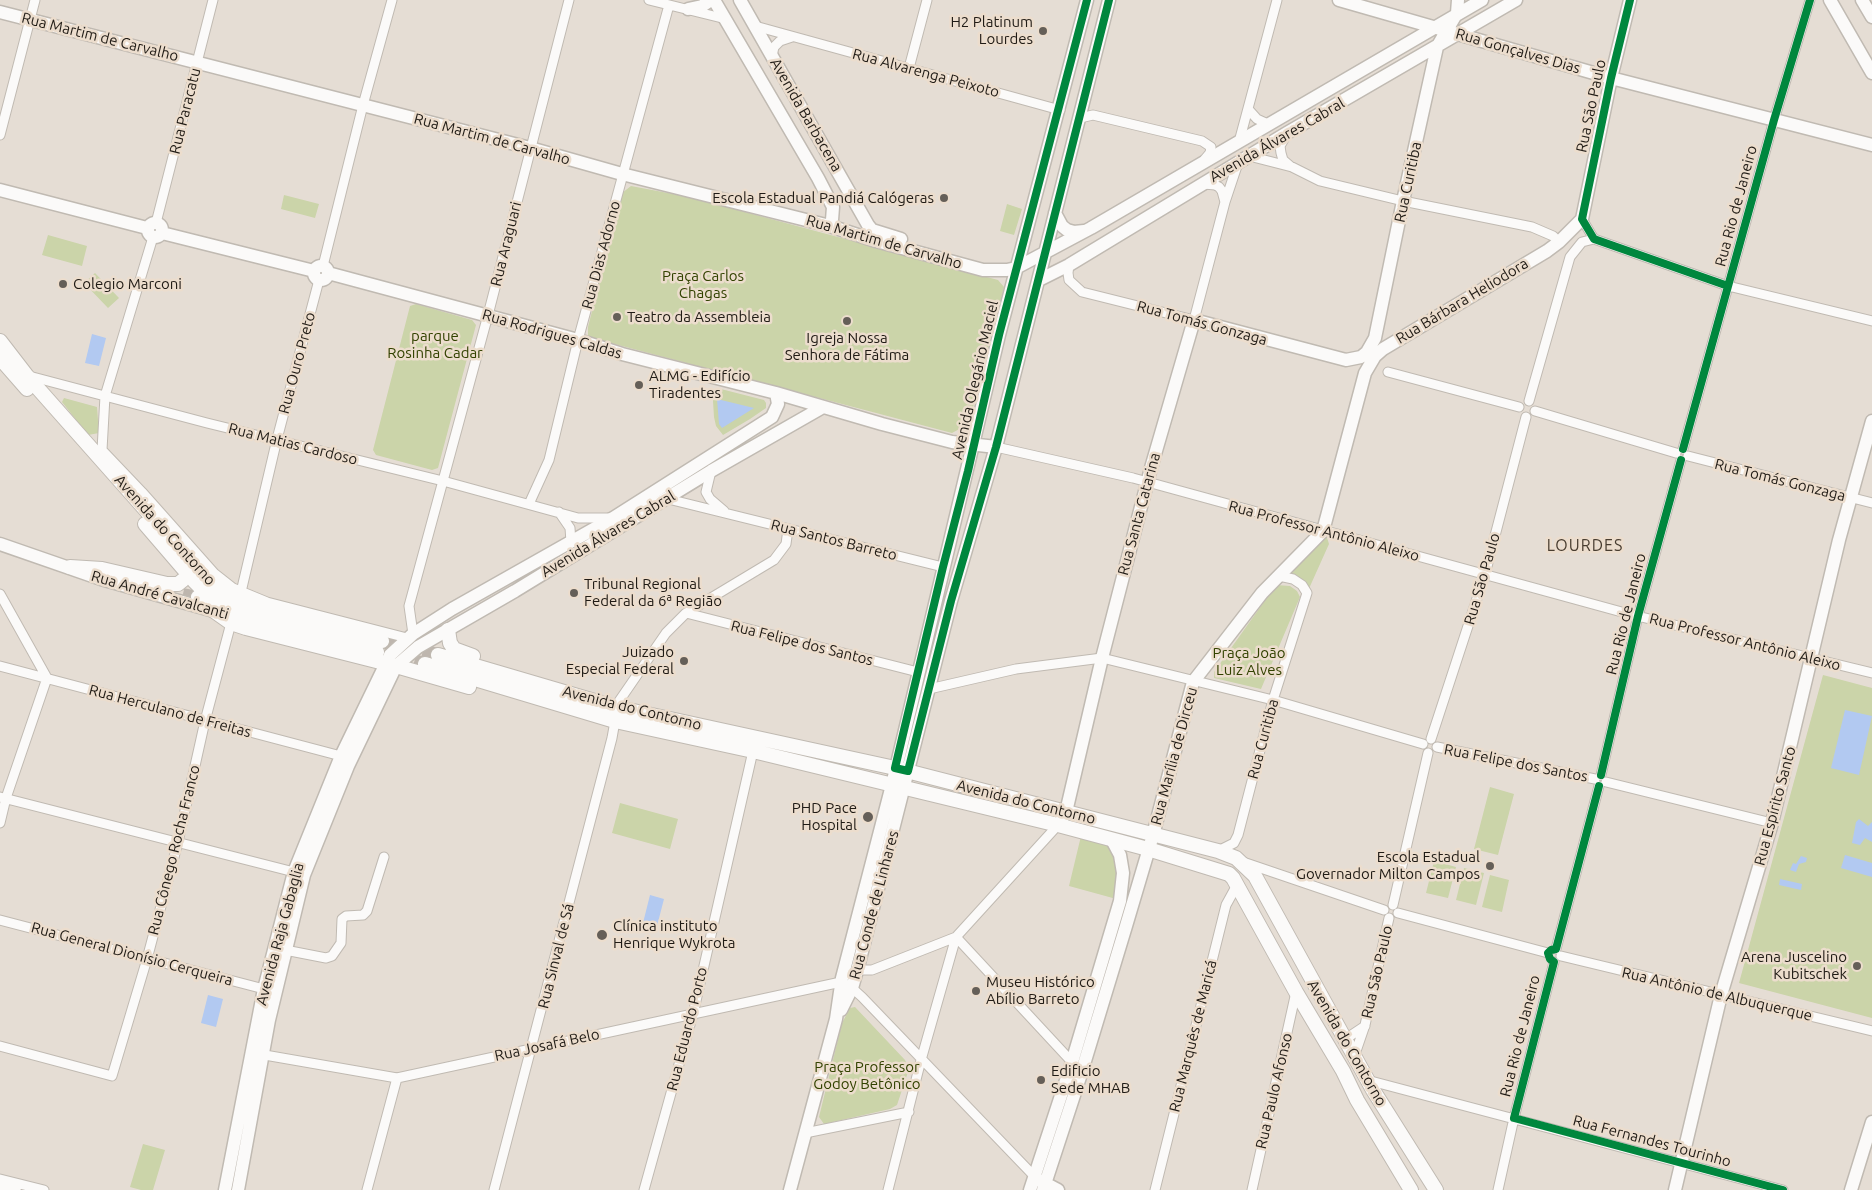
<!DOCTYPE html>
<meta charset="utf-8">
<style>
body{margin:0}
canvas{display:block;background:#e5ddd4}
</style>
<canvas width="1872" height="1190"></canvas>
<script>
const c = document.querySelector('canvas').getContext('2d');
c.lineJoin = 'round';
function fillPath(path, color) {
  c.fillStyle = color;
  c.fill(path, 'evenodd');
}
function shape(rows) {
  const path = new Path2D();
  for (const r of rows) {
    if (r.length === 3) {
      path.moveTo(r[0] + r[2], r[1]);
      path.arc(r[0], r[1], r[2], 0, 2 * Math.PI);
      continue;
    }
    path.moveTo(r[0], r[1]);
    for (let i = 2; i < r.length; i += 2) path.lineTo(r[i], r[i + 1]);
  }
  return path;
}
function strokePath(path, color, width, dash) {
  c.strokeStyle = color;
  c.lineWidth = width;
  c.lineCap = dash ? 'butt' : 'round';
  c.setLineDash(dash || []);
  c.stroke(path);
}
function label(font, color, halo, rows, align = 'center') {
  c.font = font + ' Ubuntu,sans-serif';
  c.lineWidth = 5;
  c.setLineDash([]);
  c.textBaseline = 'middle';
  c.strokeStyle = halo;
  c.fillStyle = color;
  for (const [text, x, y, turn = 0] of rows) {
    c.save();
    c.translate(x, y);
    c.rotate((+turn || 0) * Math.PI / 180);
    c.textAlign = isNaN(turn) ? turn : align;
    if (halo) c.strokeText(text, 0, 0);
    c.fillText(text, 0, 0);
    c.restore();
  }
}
fillPath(shape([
 [631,186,689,197,998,280,1004,287,970,419,965,426,952,433,588,337,588,327,622,193],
 [284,195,319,204,315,218,281,209],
 [1007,204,1022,209,1014,235,1000,231],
 [48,235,87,246,82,266,42,255],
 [95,273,119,298,108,308,84,283],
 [416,304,472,320,476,325,438,468,432,470,376,455,373,450,410,306],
 [717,388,764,400,766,403,766,408,750,419,723,435,716,426,714,417,713,401,714,394],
 [64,398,97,407,99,433,88,435,62,402],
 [1325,531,1329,544,1307,593,1293,579,1279,576],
 [1276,585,1290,586,1297,591,1300,597,1261,689,1214,678,1214,672],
 [1823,675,1872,688,1872,1018,1739,983],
 [1490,787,1514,794,1498,855,1474,849],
 [620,803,678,819,670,849,612,833],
 [1081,836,1104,841,1116,856,1120,900,1069,886],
 [1434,861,1456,867,1448,898,1426,893],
 [1464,868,1484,873,1476,905,1456,900],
 [1490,875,1509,880,1502,912,1482,907],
 [855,1007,905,1060,909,1069,897,1105,890,1109,824,1124,819,1117,842,1023,850,1008],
 [143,1144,165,1150,153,1190,141,1190,130,1187]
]), '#cbd4a9');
fillPath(shape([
 [92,334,106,338,99,366,85,363],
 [717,399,754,408,722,428,719,424],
 [1845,710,1872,716,1859,775,1831,768],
 [1859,819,1868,826,1872,822,1872,842,1865,838,1860,845,1852,843,1856,822],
 [1845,855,1872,863,1872,877,1841,868],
 [1801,856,1807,858,1806,862,1799,864,1796,872,1790,870,1793,863,1796,864],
 [1780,879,1802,884,1801,890,1779,885],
 [650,895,664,899,657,926,643,923],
 [208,995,223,999,216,1027,201,1023]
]), '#b2c9f1');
strokePath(shape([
 [183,594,207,599]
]), '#beb6ae', 12, [12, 6]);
strokePath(shape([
 [382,641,438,655],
 [394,656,425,664]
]), '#beb6ae', 14, [14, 7]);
const street = shape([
 [649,0,726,19],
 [755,26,1060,110],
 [772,56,774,47,780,41,792,37],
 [909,68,927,0],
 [1248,109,1257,119,1268,124],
 [1080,118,1093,115,1202,141,1211,147,1210,153,1205,159],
 [1287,134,1280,146,1281,153,1283,160,1290,166],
 [0,135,35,0],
 [1239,142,1277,0],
 [1249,156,1292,167,1320,181,1403,201,1532,227,1553,236,1559,242],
 [1204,184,1215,185,1219,187,1222,191,1225,202],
 [1582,219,1594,239,1728,286,1872,321],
 [156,223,213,0],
 [153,237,105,396,102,450,142,492,214,573,233,588,267,602,407,638],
 [1069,265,1068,273,1069,280,1082,292,1194,320,1225,202,1238,163],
 [323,266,363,105,392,0],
 [1388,372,1519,407],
 [29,376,207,423,443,481,578,518,610,518],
 [1529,401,1570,257,1582,242,1594,239],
 [1535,411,1676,453],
 [996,447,1133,478,1629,614,1872,673],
 [1683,449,1774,120,1810,0],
 [1688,456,1872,503],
 [711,471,706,492,710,499,724,511],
 [664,498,943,567],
 [529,504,549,460,578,340,669,5],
 [559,512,570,528,571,542],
 [241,592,277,439,319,280],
 [0,594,47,678,6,798,0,823],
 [686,613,918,672],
 [413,634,409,606,488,315,569,0],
 [0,666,341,756],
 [929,689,1016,669,1102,658,1273,700,1423,744],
 [615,707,666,633,686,613,774,560,786,544,788,529],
 [1431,739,1485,574,1526,417],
 [1437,747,1595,779],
 [1601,775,1638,616,1681,460],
 [1606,782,1772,823],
 [0,797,298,873],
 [1218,851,1234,843,1238,835,1273,700,1307,593,1302,585,1293,579,1279,576],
 [1243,862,1384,910],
 [1393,905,1428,753],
 [1398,913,1548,953],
 [0,920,264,989],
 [1556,949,1599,786],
 [285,950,326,958,332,956,341,943,342,919,346,916,363,915,367,911,384,857],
 [1561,956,1872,1031],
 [858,967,863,970,872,970,956,937,1072,1062],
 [1344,1040,1365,1026],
 [0,1046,112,1076,147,959,178,842,205,721,231,623],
 [259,1054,397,1078,841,982,852,988,862,997,1035,1177],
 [1354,1057,1365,1025,1389,918],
 [1367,1080,1783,1190],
 [805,1133,909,1112],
 [0,1179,44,1190],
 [0,1187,17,1187],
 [367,1190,397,1078],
 [494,1190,612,738,615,721],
 [644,1190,693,1014,753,751],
 [888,1190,921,1060,956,937,1058,825],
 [1155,1190,1226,905,1237,885],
 [1252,1190,1296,992],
 [1498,1190,1514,1118,1554,962]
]);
const secondary = shape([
 [714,0,818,178,833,207,832,220,830,226],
 [740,0,868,225,872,230,901,239],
 [1339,0,1611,78,1872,145],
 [1830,0,1872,73],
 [1862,0,1872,17],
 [688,9,702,6,711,0],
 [0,12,530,148,622,174,830,226,876,241,983,270,1007,270,1016,268,1091,228,1482,0],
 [0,190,147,228],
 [1055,213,1062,226,1067,230,1074,232,1084,231],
 [155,230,7],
 [162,233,314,271],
 [321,273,7],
 [328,273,578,340,622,354,776,393,882,424,952,442,996,447],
 [1039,280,1069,265,1287,133,1516,0],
 [0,544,101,579,214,611],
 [1062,819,1066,812,1102,658,1151,468,1194,320,1346,360,1361,357,1367,352,1375,338,1403,201,1437,47,1457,13,1458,0],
 [841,1010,852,988,858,967,951,601,996,447,1109,0],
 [1039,1180,1058,1190],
 [225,1190,264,989,294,872,341,756,390,655,413,634,452,609,613,518,772,417,778,404,776,393],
 [238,1190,269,1020,304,875,348,766,396,666,418,647,515,591,711,471,823,407],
 [790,1190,836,1019,842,978,892,785,999,335,1087,0],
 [1030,1190,1072,1062,1120,901,1123,873,1120,855,1112,840],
 [1043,1190,1082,1071,1126,926,1153,835,1193,682,1262,593,1323,531,1365,373,1375,356,1383,349,1547,251,1559,242,1582,219,1611,78,1630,0],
 [1675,1190,1721,995,1772,823,1839,540,1872,421],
 [1851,1190,1872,1122]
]);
const primary = shape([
 [0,341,27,376,206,578,218,589,246,605,263,611,382,641],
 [0,358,27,389],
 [145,524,194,581,211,598,229,609,252,620,377,652],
 [70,567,102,569,167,584,178,584,183,580],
 [198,597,214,611,231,623,246,628,396,666,469,687],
 [448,630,450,643,454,649,473,656],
 [438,655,615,707,895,768,1218,851,1236,858,1255,876,1373,1090,1436,1190],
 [425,664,615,721,753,751,1058,825,1148,849,1229,874,1233,878,1296,992,1343,1071,1357,1100,1411,1190]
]);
strokePath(street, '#c0bab2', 11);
strokePath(secondary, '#c0bab2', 15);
strokePath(primary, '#c0bab2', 16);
strokePath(street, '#fbfaf9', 9);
strokePath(secondary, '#fbfaf9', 12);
strokePath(primary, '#fbfaf9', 14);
strokePath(shape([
 [1087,0,999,335,968,471,943,567,899,751,895,768,908,771,951,601,996,447,1109,0],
 [1630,0,1611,78,1582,219,1594,239,1728,286],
 [1683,449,1774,120,1810,0],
 [1601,775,1638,616,1681,460],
 [1599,786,1556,949,1551,950,1548,953,1550,959,1554,962,1514,1118,1783,1190]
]), '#00873e', 8);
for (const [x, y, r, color] of [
 [1043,31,5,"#655f58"],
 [944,198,5,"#655f58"],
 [63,284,5,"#655f58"],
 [617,317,5,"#655f58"],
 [847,321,5,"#655f58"],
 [639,385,5,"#655f58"],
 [574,593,5,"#655f58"],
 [684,661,5,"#655f58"],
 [868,817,6,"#655f58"],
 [1490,866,5,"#655f58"],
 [602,935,6,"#655f58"],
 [1857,966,5,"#655f58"],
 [976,991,5,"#655f58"],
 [1041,1080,5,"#655f58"]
]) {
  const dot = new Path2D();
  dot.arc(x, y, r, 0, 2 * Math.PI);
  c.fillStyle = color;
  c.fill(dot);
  strokePath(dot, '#ecddcd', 2);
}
label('15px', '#201b15', '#ecddcd', [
 ["H2 Platinum",1033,22,"right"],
 ["Lourdes",1033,39,"right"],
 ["Escola Estadual Pandiá Calógeras",934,198,"right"],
 ["Colegio Marconi",73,284],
 ["Teatro da Assembleia",627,317],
 ["Igreja Nossa",847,338,"center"],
 ["Senhora de Fátima",847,355,"center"],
 ["ALMG - Edifício",649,376],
 ["Tiradentes",649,393],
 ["Tribunal Regional",584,584],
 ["Federal da 6ª Região",584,601],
 ["Juizado",674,652,"right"],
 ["Especial Federal",674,669,"right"],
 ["PHD Pace",857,808,"right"],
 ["Hospital",857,825,"right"],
 ["Escola Estadual",1480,857,"right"],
 ["Governador Milton Campos",1480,874,"right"],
 ["Clínica instituto",613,926],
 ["Henrique Wykrota",613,943],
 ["Arena Juscelino",1847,957,"right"],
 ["Kubitschek",1847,974,"right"],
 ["Museu Histórico",986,982],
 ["Abílio Barreto",986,999],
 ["Edificio",1051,1071],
 ["Sede MHAB",1051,1088]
], 'left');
label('15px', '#201b15', '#ecddcd', [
 ["Rua Martim de Carvalho",100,37,14],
 ["Rua Gonçalves Dias",1518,51,16],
 ["Rua Alvarenga Peixoto",926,73,15],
 ["Rua São Paulo",1591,106,-78],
 ["Rua Paracatu",185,111,-76],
 ["Avenida Barbacena",806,115,60],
 ["Rua Martim de Carvalho",492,139,15],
 ["Avenida Álvares Cabral",1277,140,-30],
 ["Rua Curitiba",1408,182,-78],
 ["Rua Rio de Janeiro",1736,206,-75],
 ["Rua Martim de Carvalho",884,242,16],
 ["Rua Araguari",506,244,-76],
 ["Rua Dias Adorno",601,255,-75],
 ["Rua Bárbara Heliodora",1462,301,-31],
 ["Rua Tomás Gonzaga",1202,323,15],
 ["Rua Rodrigues Caldas",552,334,16],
 ["Rua Ouro Preto",297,363,-75],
 ["Avenida Olegário Maciel",975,380,-77],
 ["Rua Matias Cardoso",293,444,14],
 ["Rua Tomás Gonzaga",1780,480,14],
 ["Rua Santa Catarina",1139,514,-75],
 ["Avenida do Contorno",165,530,48],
 ["Rua Professor Antônio Aleixo",1324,531,15],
 ["Avenida Álvares Cabral",608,534,-31],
 ["Rua Santos Barreto",834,540,14],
 ["Rua São Paulo",1482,579,-74],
 ["Rua André Cavalcanti",160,595,16],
 ["Rua Rio de Janeiro",1626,614,-76],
 ["Rua Professor Antônio Aleixo",1745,642,14],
 ["Rua Felipe dos Santos",802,643,14],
 ["Avenida do Contorno",632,708,14],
 ["Rua Herculano de Freitas",170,711,15],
 ["Rua Curitiba",1263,739,-75],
 ["Rua Marília de Dirceu",1174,756,-75],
 ["Rua Felipe dos Santos",1516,763,11],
 ["Avenida do Contorno",1026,802,14],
 ["Rua Espírito Santo",1775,806,-75],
 ["Rua Cônego Rocha Franco",174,850,-76],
 ["Rua Conde de Linhares",874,905,-75],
 ["Avenida Raja Gabaglia",280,934,-75],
 ["Rua General Dionísio Cerqueira",132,954,15],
 ["Rua Sinval de Sá",556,956,-76],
 ["Rua São Paulo",1377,972,-77],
 ["Rua Antônio de Albuquerque",1717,994,13],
 ["Rua Eduardo Porto",687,1029,-76],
 ["Rua Marquês de Maricá",1193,1036,-76],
 ["Rua Rio de Janeiro",1520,1036,-76],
 ["Avenida do Contorno",1347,1043,60],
 ["Rua Josafá Belo",547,1045,-12],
 ["Rua Paulo Afonso",1274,1091,-77],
 ["Rua Fernandes Tourinho",1652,1141,15]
]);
label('15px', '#324200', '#ecddcd', [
 ["Praça Carlos",703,276],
 ["Chagas",703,293],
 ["parque",435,336],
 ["Rosinha Cadar",435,353],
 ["Praça João",1249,653],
 ["Luiz Alves",1249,670],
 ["Praça Professor",867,1067],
 ["Godoy Betônico",867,1084]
]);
c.letterSpacing = '1px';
label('16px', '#483d30', '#ecddcd', [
 ["LOURDES",1585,546]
]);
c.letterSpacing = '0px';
</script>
